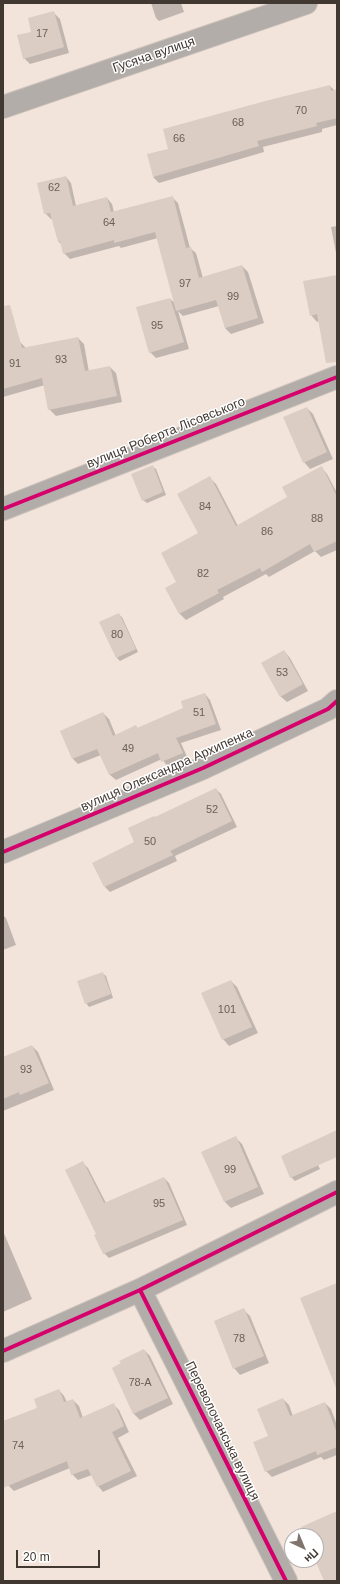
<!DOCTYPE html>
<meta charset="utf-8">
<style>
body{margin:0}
#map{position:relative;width:340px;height:1584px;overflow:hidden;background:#f2e4db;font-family:Helvetica,sans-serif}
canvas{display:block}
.frame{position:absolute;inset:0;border:4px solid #423832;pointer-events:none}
.north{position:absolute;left:284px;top:1528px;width:40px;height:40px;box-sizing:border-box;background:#fff;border:1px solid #b3afad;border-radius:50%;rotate:136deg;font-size:11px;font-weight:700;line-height:16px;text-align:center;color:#423832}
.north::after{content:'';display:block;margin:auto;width:14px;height:18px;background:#80746d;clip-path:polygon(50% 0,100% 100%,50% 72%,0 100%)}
.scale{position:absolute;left:16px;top:1550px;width:84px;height:18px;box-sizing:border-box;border:2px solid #423832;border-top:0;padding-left:5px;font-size:12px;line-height:14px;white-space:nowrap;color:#423832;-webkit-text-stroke:3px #fff;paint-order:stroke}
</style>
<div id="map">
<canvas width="340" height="1584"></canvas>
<div class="frame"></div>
<div class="north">Пн</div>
<div class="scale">20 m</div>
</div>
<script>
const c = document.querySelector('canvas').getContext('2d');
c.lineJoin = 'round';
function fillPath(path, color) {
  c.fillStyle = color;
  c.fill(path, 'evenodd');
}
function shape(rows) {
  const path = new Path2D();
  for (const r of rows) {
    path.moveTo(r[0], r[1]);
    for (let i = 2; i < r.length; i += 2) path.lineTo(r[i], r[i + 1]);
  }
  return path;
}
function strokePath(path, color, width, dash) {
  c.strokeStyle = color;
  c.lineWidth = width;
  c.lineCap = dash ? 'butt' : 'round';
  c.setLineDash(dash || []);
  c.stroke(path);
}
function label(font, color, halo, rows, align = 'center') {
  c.font = font + ' Helvetica,sans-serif';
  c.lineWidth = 3;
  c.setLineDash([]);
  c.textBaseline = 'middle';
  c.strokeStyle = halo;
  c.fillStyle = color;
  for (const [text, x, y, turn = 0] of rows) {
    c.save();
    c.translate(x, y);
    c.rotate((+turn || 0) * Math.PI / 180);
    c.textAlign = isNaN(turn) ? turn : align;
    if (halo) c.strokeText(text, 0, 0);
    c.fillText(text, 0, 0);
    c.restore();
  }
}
fillPath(shape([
 [151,3,181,3,184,12,159,21,156,18],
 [54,13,60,19,69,53,30,64,24,58,32,33],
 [330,86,335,91,337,90,337,125,322,129,322,132,263,147,264,152,159,183,153,177],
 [66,177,71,183,76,206,107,198,112,204,114,212,172,197,178,203,190,248,196,253,203,278,242,266,248,272,264,323,231,334,225,328,219,306,183,316,178,311,189,349,156,358,150,352,170,299,176,304,158,238,121,248,119,246,70,259,64,253,62,245,59,242,53,219,51,219,45,213],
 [337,226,337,258,331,227],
 [337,276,337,347,319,321,317,322,311,315],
 [78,338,84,344,89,372,110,367,116,373,122,402,56,416,49,409,45,385,3,397,3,347,20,342,26,348],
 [307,408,313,414,333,459,310,469,304,462],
 [152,466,156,469,166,495,147,503,143,500],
 [321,467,327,474,337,493,337,550,321,557,315,551,269,577,266,574,223,597,224,599,186,620,179,613,177,582,199,534,209,477,216,484,238,526,288,498],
 [118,614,122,617,138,652,120,661,117,658],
 [284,651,290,658,308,691,287,702,280,696],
 [205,694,210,700,221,730,181,743,188,759,168,767,162,759,116,780,110,775,101,755,78,764,73,759,61,731,103,713,109,719,116,736,136,726,138,729,185,708],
 [216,789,221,794,237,827,175,856,177,861,110,892,105,887,155,818],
 [3,915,6,918,16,945,3,950],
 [102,973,106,976,113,998,89,1007,86,1003],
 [231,981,237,987,258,1033,229,1046,223,1039],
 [32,1046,38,1052,54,1090,3,1111,3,1058],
 [236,1138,242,1144,264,1194,231,1208,225,1202,203,1153],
 [310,1148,320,1169,295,1181,291,1177],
 [83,1163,88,1168,106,1203,164,1178,169,1183,187,1225,109,1258,104,1253,98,1234],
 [3,1231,32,1299,3,1312],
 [243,1309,250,1316,269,1363,240,1375,234,1368],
 [144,1350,150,1356,173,1404,140,1420,134,1414,113,1368],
 [59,1390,64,1396,67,1402,73,1400,79,1406,83,1418,113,1404,119,1410,129,1432,118,1438,137,1476,103,1492,98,1486,92,1475,78,1480,72,1474,70,1468,14,1491,8,1485,3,1473,3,1423,38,1408],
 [283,1399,289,1405,293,1416,325,1403,331,1409,337,1425,337,1455,324,1460,321,1457,272,1477,266,1471]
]), '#0003');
fillPath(shape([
 [54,11,64,47,23,59,17,35,31,32,28,18],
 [330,85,331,91,337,89,337,118,316,123,317,126,257,141,259,146,153,177,147,154,168,149,163,129,269,100],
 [66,176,73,206,107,197,111,212,173,196,186,248,191,247,199,278,242,265,258,318,225,328,216,300,176,311,155,232,114,243,114,240,63,254,60,241,58,242,50,213,44,214,37,183],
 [337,275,337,362,326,363,317,314,310,316,303,281],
 [170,298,184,342,149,353,136,307],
 [10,305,22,348,78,337,85,371,110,366,117,396,48,410,42,378,3,389,3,306],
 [307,407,327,452,303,463,283,417],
 [153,465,163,492,142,501,131,474],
 [322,466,337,497,337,541,314,552,310,544,262,572,260,568,217,590,219,593,179,614,165,588,176,582,161,553,198,533,177,494,210,476,236,526,287,497,282,487],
 [119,613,136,649,116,658,99,622],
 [284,650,303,684,280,697,261,663],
 [205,693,216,724,176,738,183,753,161,762,158,753,109,775,97,749,72,759,60,731,103,712,113,736,136,725,137,728,183,708,181,701],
 [216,788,232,821,170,851,173,855,104,887,92,863,134,842,128,828,154,816,155,817],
 [103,972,111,994,85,1004,77,981],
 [231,980,252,1027,222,1040,201,993],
 [32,1045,49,1083,20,1095,19,1092,3,1099,3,1057],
 [337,1130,337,1157,290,1178,281,1156],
 [236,1136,258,1187,224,1202,201,1152],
 [83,1161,104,1203,164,1177,183,1220,103,1254,94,1235,96,1234,65,1170],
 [337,1283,337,1388,336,1388,300,1298],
 [244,1308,264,1356,233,1369,214,1321],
 [144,1349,168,1398,133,1414,112,1368,121,1363,119,1361],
 [59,1389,64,1402,73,1399,80,1418,114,1403,124,1426,112,1432,131,1471,97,1487,88,1469,71,1475,67,1461,3,1488,3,1421,37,1408,34,1399],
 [283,1398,290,1416,325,1402,337,1433,337,1447,317,1455,316,1451,265,1472,253,1442,268,1436,257,1409],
 [337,1511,337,1581,324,1581,315,1560,316,1536,305,1536,301,1527]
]), '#dbcdc3');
const minor = shape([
 [3,107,306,3],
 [3,509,337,377],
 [3,852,203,768,328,709,337,701],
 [140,1290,286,1581],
 [3,1351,140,1290,337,1192]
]);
strokePath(minor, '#cdc2bb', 24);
strokePath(minor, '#b2ada9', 22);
strokePath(shape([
 [3,509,337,377],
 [3,852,203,768,328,709,337,701],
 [140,1290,286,1581],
 [3,1351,140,1290,337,1192]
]), '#d6006c', 4);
label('11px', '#6b6058', null, [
 ["17",42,34],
 ["70",301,111],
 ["68",238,123],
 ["66",179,139],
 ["62",54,188],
 ["64",109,223],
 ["97",185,284],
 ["99",233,297],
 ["95",157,326],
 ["93",61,360],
 ["91",15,364],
 ["84",205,507],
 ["88",317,519],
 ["86",267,532],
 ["82",203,574],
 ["80",117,635],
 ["53",282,673],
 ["51",199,713],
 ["49",128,749],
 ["52",212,810],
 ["50",150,842],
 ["101",227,1010],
 ["93",26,1070],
 ["99",230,1170],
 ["95",159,1204],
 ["78",239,1339],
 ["78-А",140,1383],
 ["74",18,1446]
]);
label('13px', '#423832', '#fff', [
 ["Гусяча вулиця",154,55,-19],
 ["вулиця Роберта Лісовського",166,433,-22],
 ["вулиця Олександра Архипенка",167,770,-24],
 ["Переволочанська вулиця",222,1431,64]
]);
</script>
